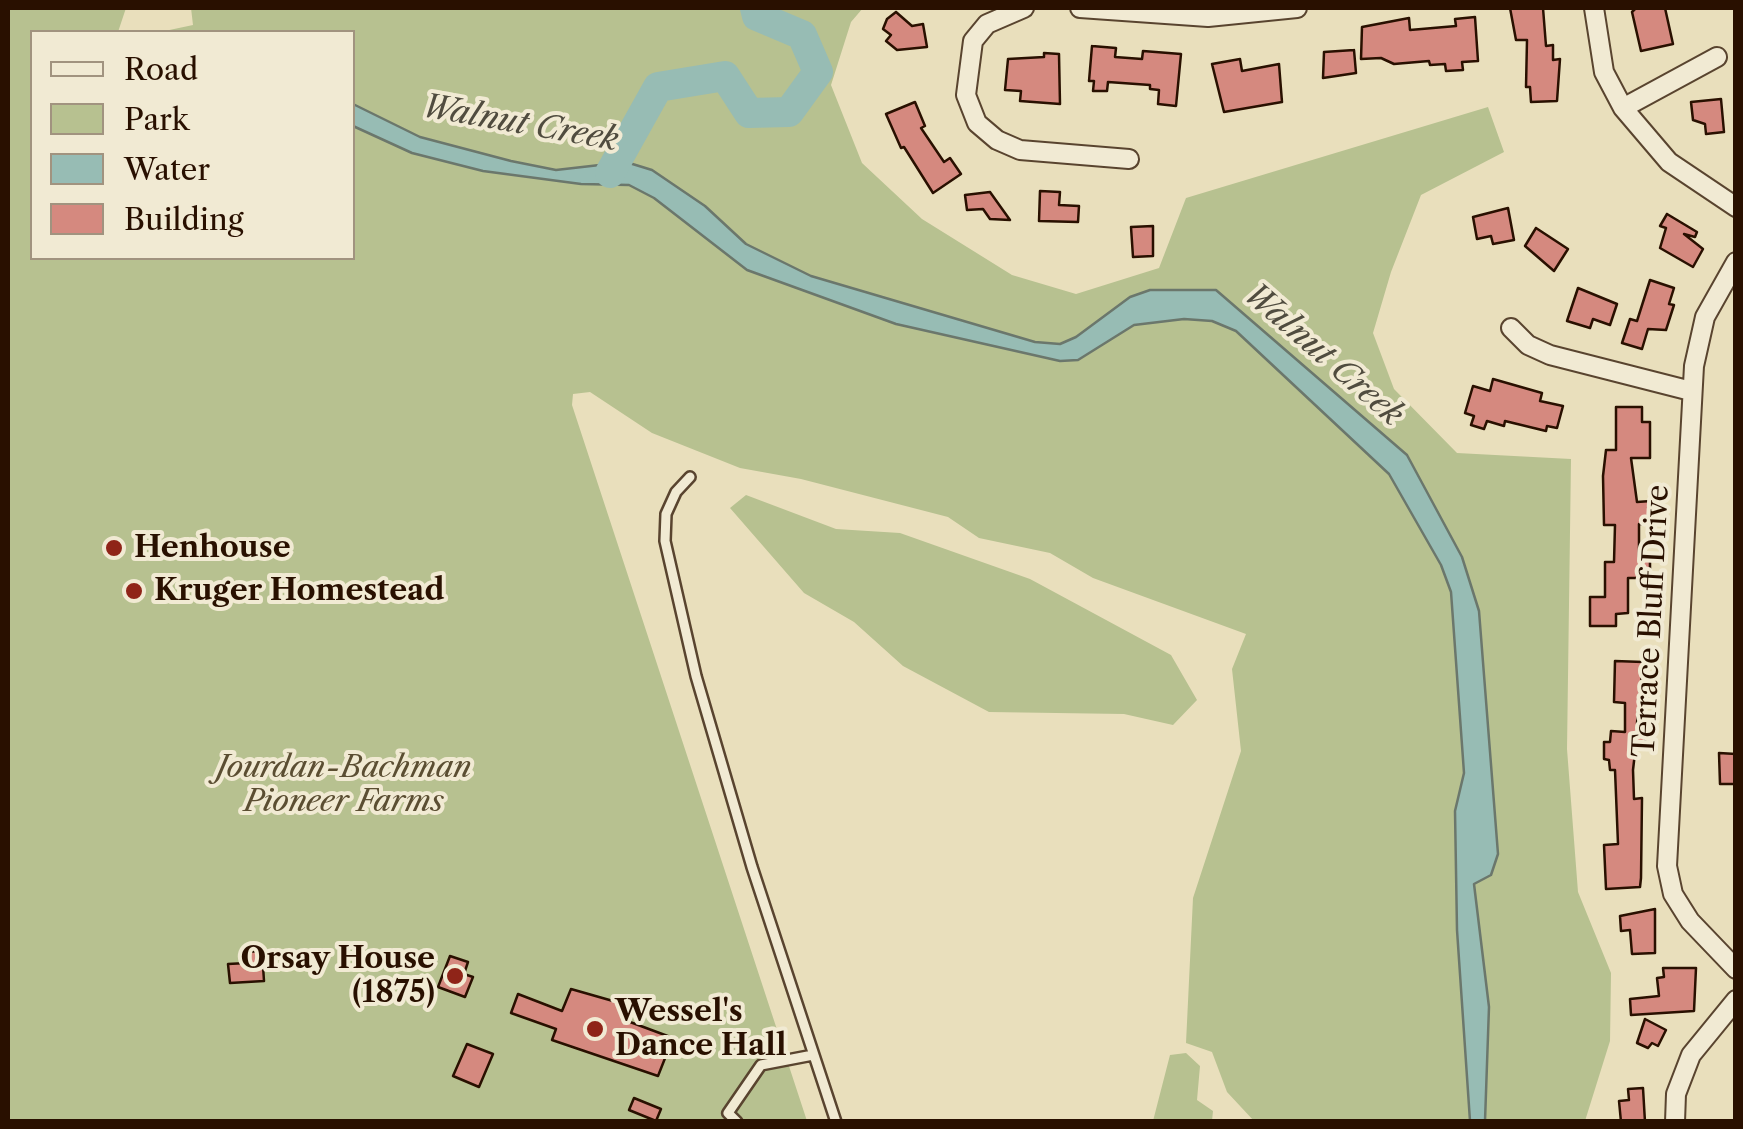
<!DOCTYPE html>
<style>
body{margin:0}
#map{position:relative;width:1743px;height:1129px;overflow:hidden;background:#e9dfbc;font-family:"Libre Caslon Text",serif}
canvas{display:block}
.frame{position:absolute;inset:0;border:10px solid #291000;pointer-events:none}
.legend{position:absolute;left:30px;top:30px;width:325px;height:230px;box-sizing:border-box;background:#f1ead3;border:2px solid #a1937f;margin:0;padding:12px 18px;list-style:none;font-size:30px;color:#291000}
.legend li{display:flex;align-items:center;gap:20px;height:50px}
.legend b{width:50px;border:2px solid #a1937f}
</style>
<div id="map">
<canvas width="1743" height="1129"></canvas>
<div class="frame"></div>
<ul class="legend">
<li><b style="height:12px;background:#f1ead3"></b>Road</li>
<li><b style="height:28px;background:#b7c190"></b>Park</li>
<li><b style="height:28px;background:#97bcb4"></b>Water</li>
<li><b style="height:28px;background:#d5897f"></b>Building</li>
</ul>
</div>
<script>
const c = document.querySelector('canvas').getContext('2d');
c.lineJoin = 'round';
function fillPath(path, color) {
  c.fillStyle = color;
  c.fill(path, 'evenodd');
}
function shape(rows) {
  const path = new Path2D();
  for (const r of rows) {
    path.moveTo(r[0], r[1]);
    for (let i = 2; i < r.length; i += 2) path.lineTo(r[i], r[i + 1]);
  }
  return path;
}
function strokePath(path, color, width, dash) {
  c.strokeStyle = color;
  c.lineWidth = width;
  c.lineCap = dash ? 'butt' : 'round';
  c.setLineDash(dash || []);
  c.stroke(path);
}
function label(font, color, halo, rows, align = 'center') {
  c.font = font + ' "Libre Caslon Text",serif';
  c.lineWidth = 8;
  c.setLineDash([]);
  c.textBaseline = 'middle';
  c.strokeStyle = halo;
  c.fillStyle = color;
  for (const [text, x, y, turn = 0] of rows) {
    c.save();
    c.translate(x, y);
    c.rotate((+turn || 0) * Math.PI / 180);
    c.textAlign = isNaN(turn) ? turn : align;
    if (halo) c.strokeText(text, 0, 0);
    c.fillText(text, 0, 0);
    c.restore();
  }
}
fillPath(shape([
 [8,8,126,8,118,32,32,32,32,258,352,258,352,32,160,32,193,25,191,8,863,8,851,22,831,85,862,163,922,219,1012,275,1076,294,1159,268,1186,198,1488,107,1504,152,1421,195,1391,272,1373,333,1394,389,1457,453,1571,459,1567,749,1578,892,1611,973,1610,1041,1585,1121,1254,1121,1227,1092,1212,1052,1186,1043,1193,898,1241,751,1232,669,1246,634,1093,578,1050,553,979,538,948,517,801,479,740,468,652,433,590,392,573,394,572,405,807,1121,8,1121],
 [746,495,836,529,900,533,1030,579,1171,655,1197,700,1173,725,1124,714,989,712,903,666,854,622,804,593,730,508],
 [1186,1053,1200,1066,1197,1100,1213,1111,1212,1121,1153,1121,1170,1055]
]), '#b7c190');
const water = shape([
 [353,104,420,137,511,161,556,170,626,162,652,170,705,206,746,244,811,276,1035,342,1060,344,1076,337,1130,297,1150,290,1216,290,1407,455,1462,557,1479,611,1498,854,1491,875,1474,884,1489,1007,1485,1121,1470,1121,1457,930,1455,811,1464,773,1451,592,1441,565,1389,474,1236,331,1212,321,1184,319,1134,325,1078,360,1060,361,896,324,747,270,654,198,629,185,581,184,483,171,412,153,353,126,353,104]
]);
fillPath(water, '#97bcb4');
strokePath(water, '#6b776c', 2.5);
strokePath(shape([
 [610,173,658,87,725,76,749,113,789,112,818,72,802,35,757,16,755,8]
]), '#97bcb4', 30);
const building = shape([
 [1510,8,1543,8,1546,46,1553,45,1553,60,1560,59,1557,101,1531,102,1530,87,1526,87,1527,40,1516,40,1510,8],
 [1636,8,1665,8,1673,44,1641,51,1632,12,1636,8],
 [896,12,912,26,923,24,927,47,897,50,886,41,891,35,883,29,887,19,896,12],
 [1475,17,1478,61,1462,62,1463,70,1446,71,1445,64,1430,65,1429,61,1394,64,1381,58,1361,59,1362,27,1409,18,1410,30,1456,26,1455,19,1475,17],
 [1092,46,1116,48,1115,57,1142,59,1143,51,1181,54,1176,106,1158,104,1159,90,1150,89,1150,85,1108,82,1107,91,1093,91,1094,81,1089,81,1092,46],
 [1354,50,1356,73,1323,78,1324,52,1354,50],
 [1044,53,1059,54,1060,104,1020,101,1021,91,1005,90,1008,59,1044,57,1044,53],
 [1240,59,1242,71,1279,64,1282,102,1224,112,1212,64,1240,59],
 [1721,99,1724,132,1706,134,1705,124,1693,120,1691,102,1721,99],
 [915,102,925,126,921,128,944,162,950,158,961,174,933,193,904,147,901,148,886,114,915,102],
 [1040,191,1060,192,1059,205,1079,206,1078,222,1039,221,1040,191],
 [990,192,1010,220,990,219,983,209,967,210,965,195,990,192],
 [1508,208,1514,240,1493,244,1491,236,1477,239,1473,217,1508,208],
 [1667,214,1697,232,1695,237,1684,234,1703,249,1693,267,1660,248,1666,228,1660,226,1667,214],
 [1153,226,1153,256,1133,257,1131,227,1153,226],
 [1536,228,1568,249,1554,271,1525,246,1536,228],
 [1650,280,1674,288,1669,304,1674,305,1666,330,1648,329,1642,349,1622,343,1630,319,1637,321,1650,280],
 [1578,288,1617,304,1610,325,1593,319,1590,328,1567,321,1578,288],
 [1493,379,1542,393,1540,401,1563,406,1557,428,1547,426,1546,431,1505,421,1504,426,1487,421,1484,429,1471,425,1474,416,1465,413,1473,386,1490,391,1493,379],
 [1616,407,1642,407,1642,422,1650,422,1650,458,1631,458,1637,502,1651,501,1652,524,1639,524,1639,557,1650,557,1650,578,1628,578,1628,613,1616,614,1616,626,1590,626,1590,597,1605,597,1605,562,1614,562,1615,525,1604,525,1603,476,1606,450,1616,450,1616,407],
 [1615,661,1643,662,1637,723,1646,724,1645,744,1636,744,1633,770,1634,799,1642,798,1641,878,1640,887,1606,889,1604,845,1618,844,1615,770,1610,770,1609,760,1604,759,1604,742,1610,742,1611,731,1625,732,1625,703,1614,702,1615,661],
 [1719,753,1736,754,1736,784,1720,784,1719,753],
 [1655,909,1655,953,1632,954,1630,930,1621,931,1620,916,1655,909],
 [262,951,264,981,230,983,228,964,247,963,246,952,262,951],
 [450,956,468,962,464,974,473,977,465,997,438,987,450,956],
 [1663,968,1696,968,1694,1011,1631,1015,1630,999,1659,996,1657,978,1664,977,1663,968],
 [571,989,627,1005,622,1019,673,1038,658,1076,552,1040,556,1029,511,1013,518,994,562,1011,571,989],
 [1645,1019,1666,1030,1658,1046,1652,1043,1648,1048,1637,1043,1645,1019],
 [467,1044,493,1054,479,1087,453,1076,467,1044],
 [1643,1088,1645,1122,1621,1122,1619,1101,1629,1100,1628,1089,1643,1088],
 [634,1098,661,1109,656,1121,629,1110,634,1098]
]);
fillPath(building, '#d5897f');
strokePath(building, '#291000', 2.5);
const service = shape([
 [690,477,676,492,666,514,665,541,696,676,752,867,836,1122],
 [737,1122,728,1113,761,1065,813,1055]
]);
const minor = shape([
 [1024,8,987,24,973,41,966,95,977,123,997,140,1020,150,1129,159],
 [1080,8,1208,17,1297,8],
 [1594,8,1604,72,1623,108,1669,162,1736,207],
 [1623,108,1717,57],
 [1736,262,1705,317,1694,366,1667,866,1673,894,1690,921,1736,969],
 [1511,328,1528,345,1550,355,1691,391],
 [1675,1122,1676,1094,1691,1055,1736,1000]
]);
strokePath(service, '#59442f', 14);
strokePath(minor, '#59442f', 22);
strokePath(service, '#f1ead3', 9);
strokePath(minor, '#f1ead3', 18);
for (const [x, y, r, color] of [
 [114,548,10,"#8f2418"],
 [134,591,10,"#8f2418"],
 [455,976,10,"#8f2418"],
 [595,1029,10,"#8f2418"]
]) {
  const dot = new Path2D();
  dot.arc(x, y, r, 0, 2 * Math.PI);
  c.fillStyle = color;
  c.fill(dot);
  strokePath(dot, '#f1ead3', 4);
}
label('bold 30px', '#291000', '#f1ead3', [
 ["Henhouse",134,548],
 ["Kruger Homestead",154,591],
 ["Orsay House",435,959,"right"],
 ["(1875)",435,993,"right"],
 ["Wessel's",615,1012],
 ["Dance Hall",615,1046]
], 'left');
label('30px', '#291000', '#f1ead3', [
 ["Terrace Bluff Drive",1652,621,-87]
]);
label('italic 30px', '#5b4e32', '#f1ead3', [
 ["Jourdan-Bachman",344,768],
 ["Pioneer Farms",344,802]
]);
label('italic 32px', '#504c3f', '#f1ead3', [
 ["Walnut Creek",520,124,10],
 ["Walnut Creek",1323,355,41]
]);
</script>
